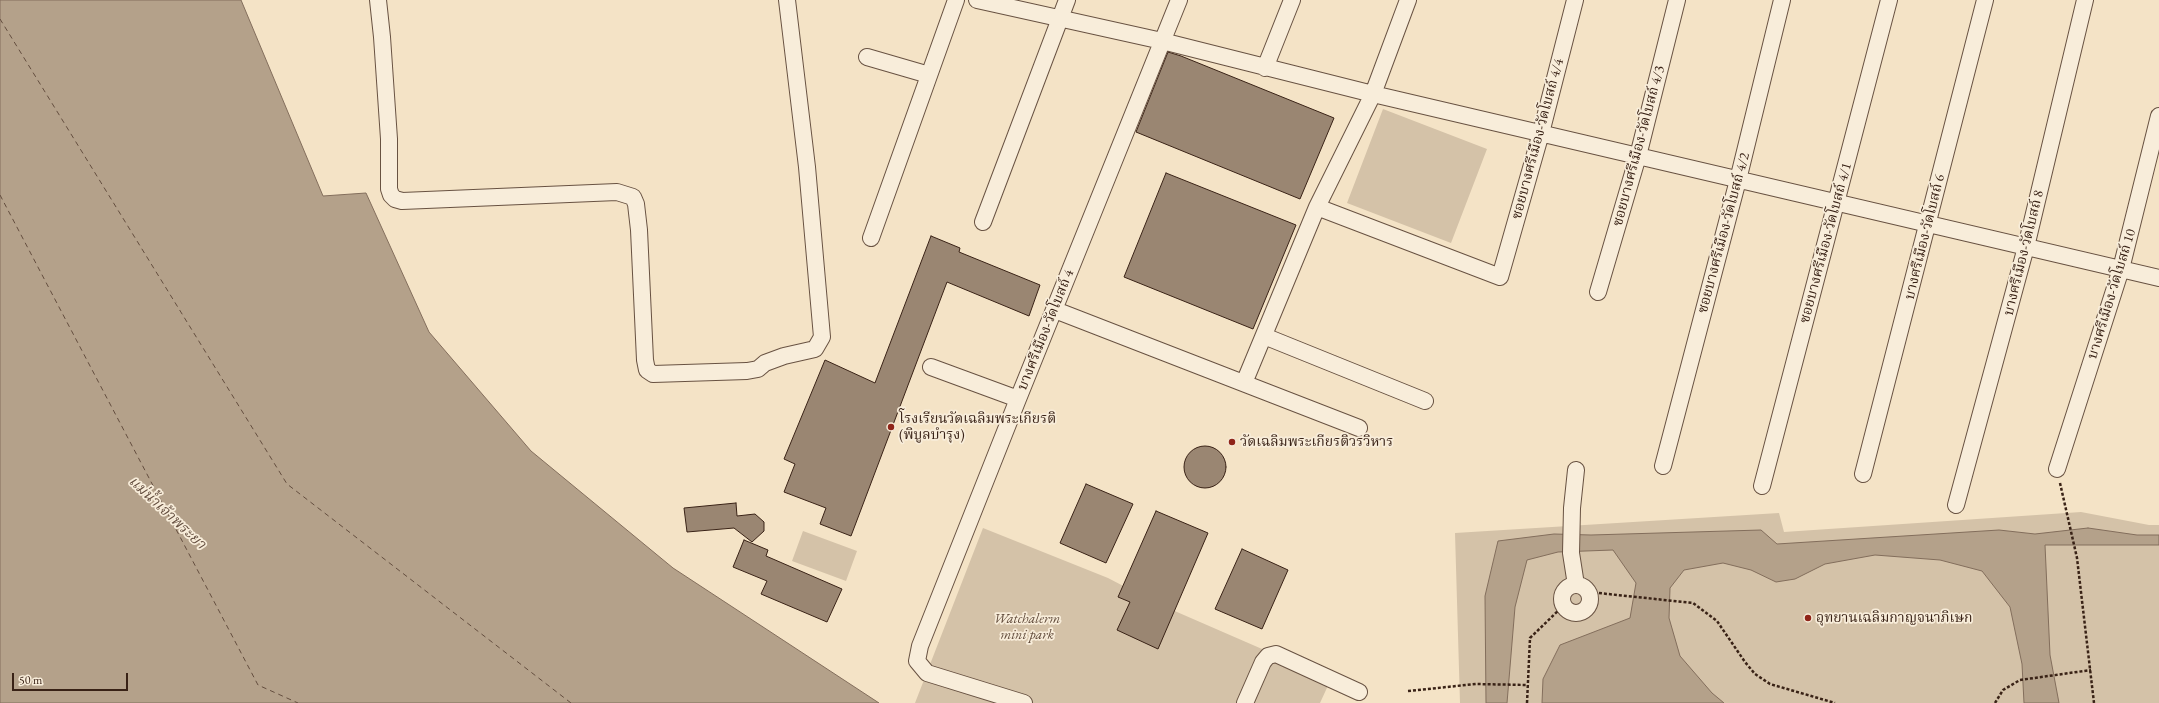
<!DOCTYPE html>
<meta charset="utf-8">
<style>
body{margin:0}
#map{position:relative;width:2159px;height:703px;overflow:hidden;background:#f4e3c6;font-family:"EB Garamond",serif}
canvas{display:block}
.scale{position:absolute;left:12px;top:673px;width:116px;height:18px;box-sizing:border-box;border:2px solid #392216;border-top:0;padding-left:5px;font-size:12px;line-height:14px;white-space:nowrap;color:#392216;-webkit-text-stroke:3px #f8edda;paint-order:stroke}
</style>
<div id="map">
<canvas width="2159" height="703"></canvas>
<div class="scale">50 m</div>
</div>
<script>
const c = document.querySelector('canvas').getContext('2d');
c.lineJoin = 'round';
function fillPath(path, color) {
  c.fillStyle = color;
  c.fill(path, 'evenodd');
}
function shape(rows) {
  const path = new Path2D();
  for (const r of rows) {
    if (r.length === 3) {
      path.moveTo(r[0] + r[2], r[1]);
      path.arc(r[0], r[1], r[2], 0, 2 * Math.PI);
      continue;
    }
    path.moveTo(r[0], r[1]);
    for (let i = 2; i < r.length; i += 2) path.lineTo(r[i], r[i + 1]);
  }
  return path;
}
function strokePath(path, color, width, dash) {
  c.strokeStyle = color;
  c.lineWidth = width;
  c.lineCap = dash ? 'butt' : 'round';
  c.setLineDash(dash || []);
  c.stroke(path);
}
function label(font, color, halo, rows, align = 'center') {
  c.font = font + ' "EB Garamond","Noto Serif Thai",serif';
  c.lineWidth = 3.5;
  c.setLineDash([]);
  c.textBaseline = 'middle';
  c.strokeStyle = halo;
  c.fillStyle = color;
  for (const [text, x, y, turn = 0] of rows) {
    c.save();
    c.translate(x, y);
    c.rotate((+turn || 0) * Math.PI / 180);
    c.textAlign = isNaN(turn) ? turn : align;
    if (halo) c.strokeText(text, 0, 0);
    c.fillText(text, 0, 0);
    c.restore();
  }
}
fillPath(shape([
 [1383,109,1487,149,1451,243,1347,203],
 [2081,512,2149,525,2159,525,2159,703,1460,703,1455,533,1779,513,1784,532],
 [983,528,1108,578,1154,602,1331,679,1320,703,915,703],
 [803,531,857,551,846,581,792,561]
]), '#d4c2a8');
const water = shape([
 [0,0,241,0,323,196,366,193,429,332,531,451,673,568,879,703,0,703,0,0],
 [2088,528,2137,535,2159,535,2159,545,2045,545,2050,655,2059,703,2024,703,2022,664,2010,607,1982,571,1940,560,1875,555,1825,564,1795,579,1776,582,1751,570,1723,563,1684,570,1670,588,1669,618,1680,656,1712,693,1724,703,1542,703,1543,679,1560,645,1630,618,1636,583,1613,550,1558,552,1527,560,1515,607,1507,703,1486,703,1485,596,1498,541,1554,534,1591,535,1761,530,1777,544,1999,530,2035,534,2088,528]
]);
fillPath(water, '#b4a18a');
strokePath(water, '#836e5c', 1);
strokePath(shape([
 [0,19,287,484,571,703],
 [0,195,258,685,298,703]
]), '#644e3f', 1, [5, 4]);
const building = shape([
 [1168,52,1181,56,1334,118,1300,199,1136,132,1168,52],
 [1166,173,1296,225,1253,329,1124,277,1166,173],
 [931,236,960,248,959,252,1040,285,1029,316,947,282,851,536,820,524,826,508,784,492,795,464,784,459,825,360,875,383,931,236],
 [1205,467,21],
 [1086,484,1133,504,1106,563,1060,543,1086,484],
 [736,503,737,516,755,514,764,522,764,531,752,542,734,528,687,532,684,508,736,503],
 [1156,511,1208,533,1158,649,1117,630,1130,602,1118,597,1156,511],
 [744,540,768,550,766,556,842,589,827,622,761,594,767,581,733,567,744,540],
 [1242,549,1288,570,1262,629,1215,609,1242,549]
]);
fillPath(building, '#9a8672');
strokePath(building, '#392216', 1);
const minor = shape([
 [378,0,382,37,389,139,389,189,391,195,395,199,402,201,617,192,633,197,636,204,639,230,645,360,647,370,653,374,747,371,758,369,765,363,784,356,815,349,822,337,807,167,787,0],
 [977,0,1162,41,1373,94,2159,278],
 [867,57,929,75],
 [1265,68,1292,0],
 [1317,207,1500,277,1541,133,1575,0],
 [983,222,1067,0],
 [871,238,956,0],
 [1598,292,1638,156,1677,0],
 [1055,310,1359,428],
 [1264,336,1425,401],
 [931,367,1018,399],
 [1244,383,1317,207,1373,94,1408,0],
 [1663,466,1738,180,1782,0],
 [2057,469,2121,269,2159,116],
 [1863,474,1985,0],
 [1762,486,1889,0],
 [1956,505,2026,247,2085,0],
 [1576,585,1571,553,1572,508,1576,470],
 [1576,599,14],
 [1024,703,927,673,917,661,920,646,1018,399,1179,0],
 [1245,703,1263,662,1268,656,1276,654,1359,692]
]);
strokePath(minor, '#685242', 18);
strokePath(shape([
 [2060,483,2077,558,2094,703],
 [1589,592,1693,603,1717,621,1745,662,1755,674,1770,684,1835,703],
 [1408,691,1476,684,1527,685],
 [1527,703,1530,638,1564,605],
 [1995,703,2003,690,2020,680,2091,670]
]), '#392216', 2.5, [3, 2]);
strokePath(minor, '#f8edda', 16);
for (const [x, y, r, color] of [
 [891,427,4,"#8f2418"],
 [1232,442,4,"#8f2418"],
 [1808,618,4,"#8f2418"]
]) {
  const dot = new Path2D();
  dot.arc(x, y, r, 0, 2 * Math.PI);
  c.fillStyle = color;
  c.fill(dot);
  strokePath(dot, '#f8edda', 1.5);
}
label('14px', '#392216', '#f8edda', [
 ["ซอยบางศรีเมือง-วัดโบสถ์ 4/4",1538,139,-75],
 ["ซอยบางศรีเมือง-วัดโบสถ์ 4/3",1639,146,-75],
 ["ซอยบางศรีเมือง-วัดโบสถ์ 4/2",1724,233,-75],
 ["บางศรีเมือง-วัดโบสถ์ 6",1925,237,-76],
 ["ซอยบางศรีเมือง-วัดโบสถ์ 4/1",1826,243,-75],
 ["บางศรีเมือง-วัดโบสถ์ 8",2024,253,-76],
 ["บางศรีเมือง-วัดโบสถ์ 10",2112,294,-73],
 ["บางศรีเมือง-วัดโบสถ์ 4",1046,330,-68]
]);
label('14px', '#392216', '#f8edda', [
 ["โรงเรียนวัดเฉลิมพระเกียรติ",899,419],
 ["(พิบูลบำรุง)",899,435],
 ["วัดเฉลิมพระเกียรติวรวิหาร",1240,442],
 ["อุทยานเฉลิมกาญจนาภิเษก",1816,618]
], 'left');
label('italic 14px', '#604a3a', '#f8edda', [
 ["Watchalerm",1027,619],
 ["mini park",1027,635]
]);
label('italic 15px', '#644e3f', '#f8edda', [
 ["แม่น้ำเจ้าพระยา",167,513,43]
]);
</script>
